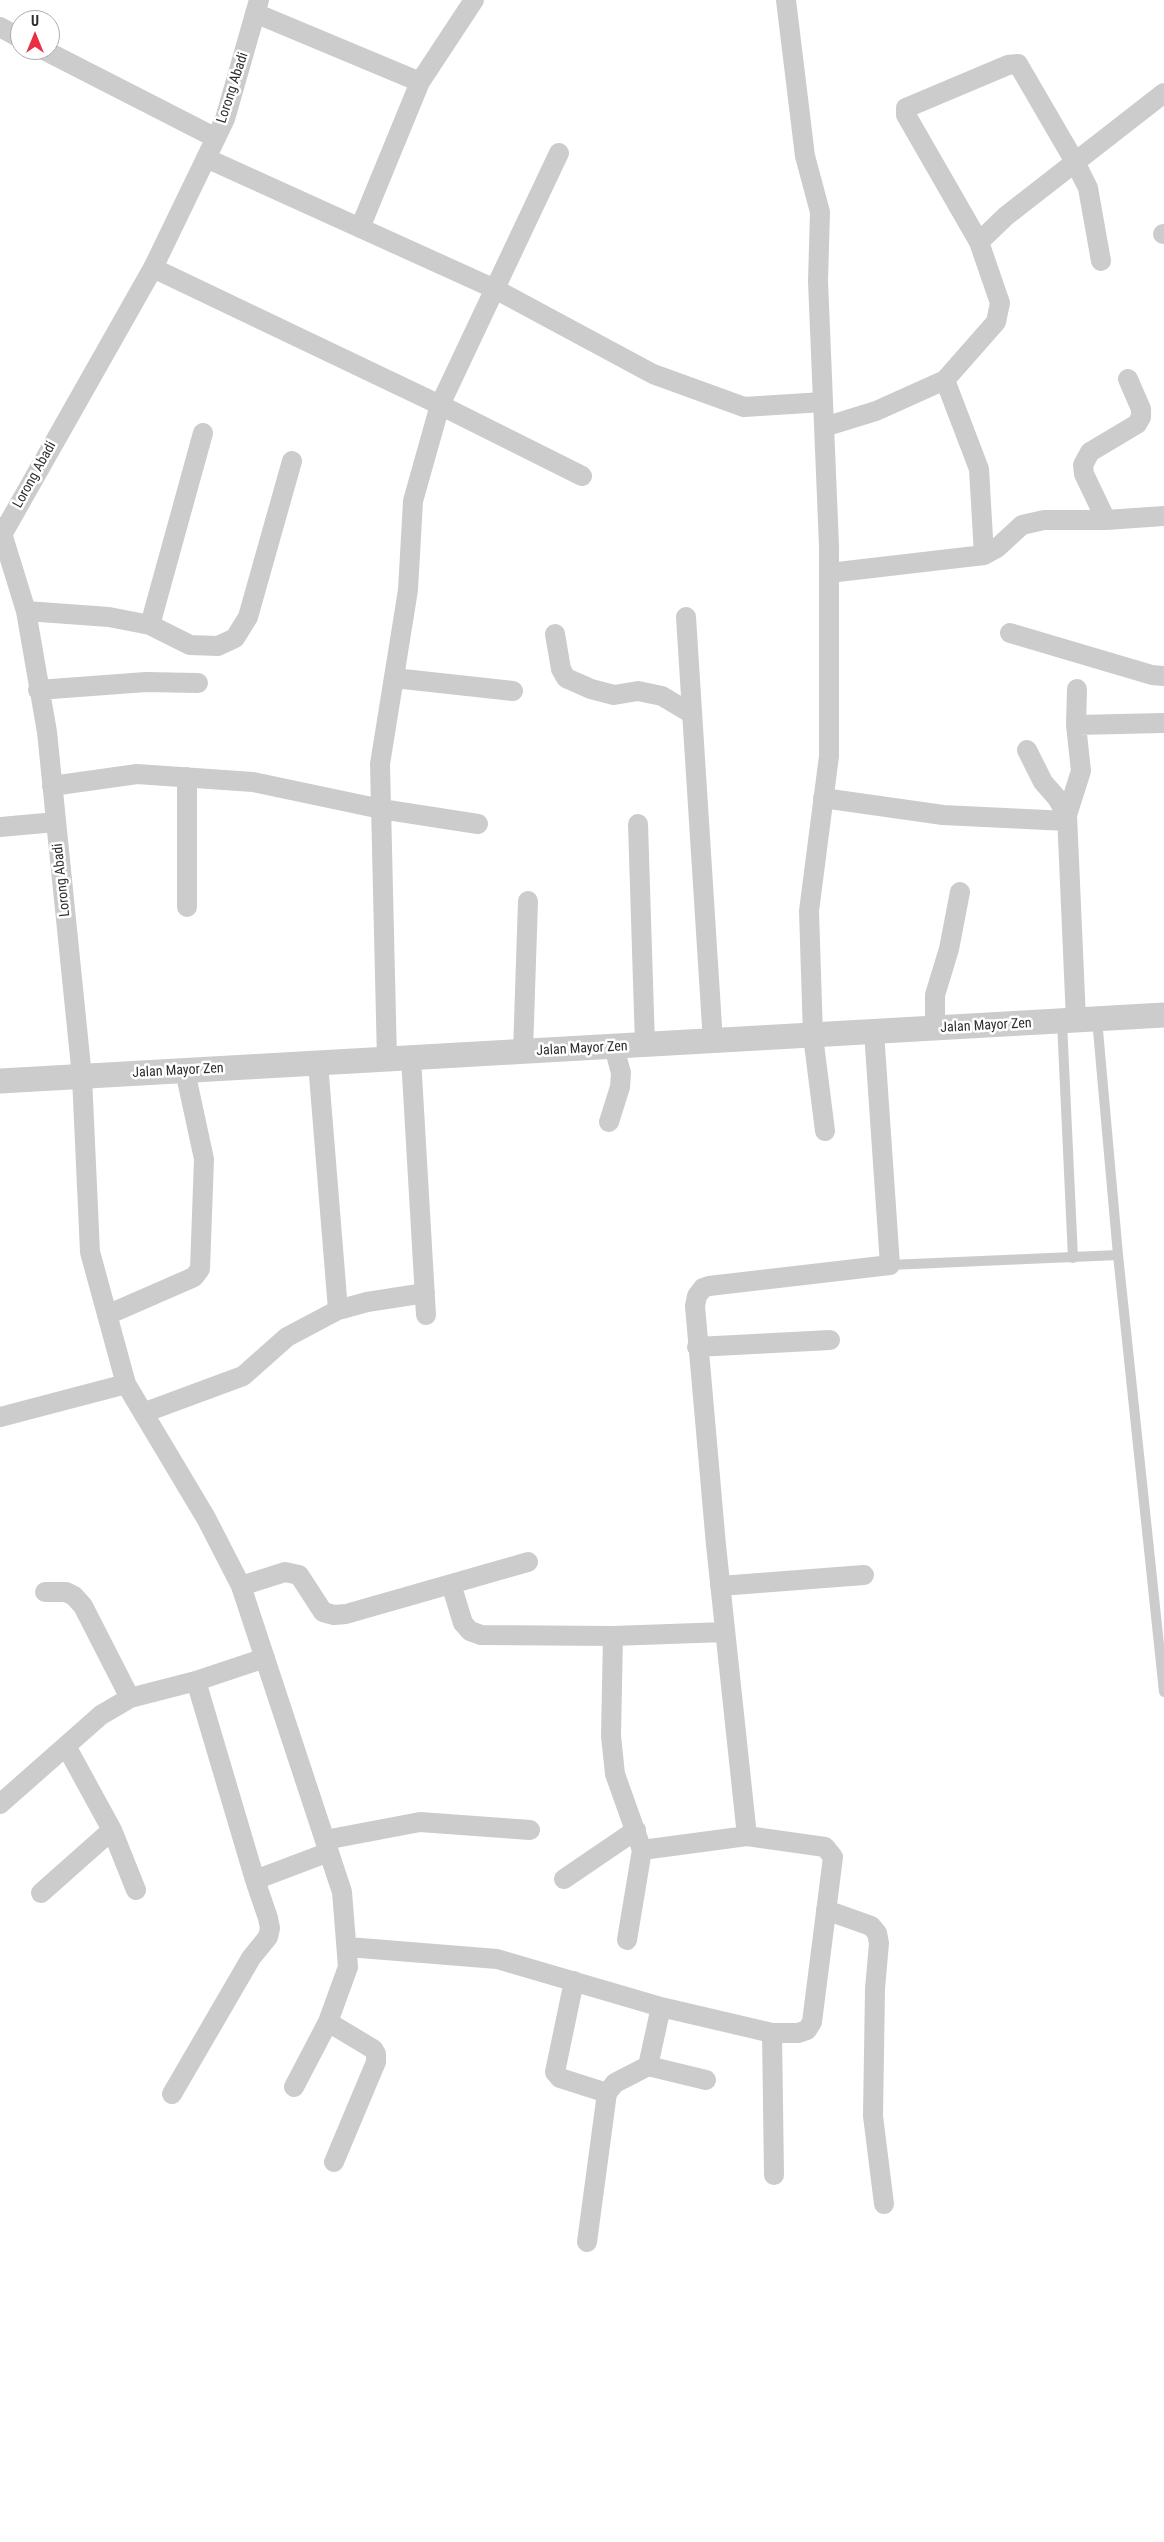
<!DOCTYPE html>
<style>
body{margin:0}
#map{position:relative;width:1164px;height:2542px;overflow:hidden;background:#fff;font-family:"Roboto Condensed",sans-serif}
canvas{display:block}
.north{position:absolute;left:10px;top:10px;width:50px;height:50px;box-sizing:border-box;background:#fff;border:1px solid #acacac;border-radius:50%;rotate:0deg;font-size:14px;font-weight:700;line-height:20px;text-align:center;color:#2f2f2f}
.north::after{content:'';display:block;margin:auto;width:18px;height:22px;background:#ea2e44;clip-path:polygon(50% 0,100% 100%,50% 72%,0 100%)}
</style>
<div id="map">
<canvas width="1164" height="2542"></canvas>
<div class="north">U</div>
</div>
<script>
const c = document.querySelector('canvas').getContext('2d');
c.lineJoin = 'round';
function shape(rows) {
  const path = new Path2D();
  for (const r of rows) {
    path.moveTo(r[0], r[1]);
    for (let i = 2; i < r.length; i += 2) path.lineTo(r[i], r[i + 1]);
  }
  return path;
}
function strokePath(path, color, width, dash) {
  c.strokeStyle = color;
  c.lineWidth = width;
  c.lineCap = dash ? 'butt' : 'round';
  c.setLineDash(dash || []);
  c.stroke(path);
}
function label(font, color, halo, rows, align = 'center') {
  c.font = font + ' "Roboto Condensed",sans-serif';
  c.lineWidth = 5;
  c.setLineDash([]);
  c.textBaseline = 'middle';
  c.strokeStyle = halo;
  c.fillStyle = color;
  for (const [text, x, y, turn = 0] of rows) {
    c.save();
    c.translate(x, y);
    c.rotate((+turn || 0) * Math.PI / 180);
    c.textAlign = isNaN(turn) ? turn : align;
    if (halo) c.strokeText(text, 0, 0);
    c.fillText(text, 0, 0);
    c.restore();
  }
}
strokePath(shape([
 [1097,1019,1118,1255,1164,1692],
 [1062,1022,1073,1258],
 [890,1265,1118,1255]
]), '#ccc', 10);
strokePath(shape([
 [786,0,805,156,820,212,818,281,829,546,829,756,809,911,813,1036,825,1131],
 [255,13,420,82,474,0],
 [0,27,20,38],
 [44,50,216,138],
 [206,158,495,289,653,374,744,407,823,402],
 [360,228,420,82],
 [1163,234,1164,234],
 [979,242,906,115,906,108,1008,65,1018,64,1075,162,1088,188,1101,261],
 [153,268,440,405,559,153],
 [945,380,979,469,984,555],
 [824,427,876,411,945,380,996,322,1000,303,979,242,1006,216,1164,93],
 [1106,520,1084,474,1083,465,1090,452,1137,424,1141,417,1141,409,1128,379],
 [0,527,26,611,47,732,82,1077,90,1252,126,1384,206,1518,241,1586,342,1892,348,1967,328,2022,294,2087],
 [3,533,153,268,225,119,259,0],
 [829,573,984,555,997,548,1022,525,1044,520,1106,520,1164,516],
 [26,611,109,617,150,625,190,645,218,646,235,638,248,617,292,461],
 [686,617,713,1042],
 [150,625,203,433],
 [1010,633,1152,675,1164,676],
 [555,634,561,669,566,678,591,689,614,695,638,691,662,696,692,714],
 [394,678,513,691],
 [38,690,146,682,198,683],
 [1076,725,1164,723],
 [1027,750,1043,782,1057,798,1067,815],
 [187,777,187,907],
 [52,786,137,774,253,782,381,809,478,824],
 [823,798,943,815,1067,821],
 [638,824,645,1045],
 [0,827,56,822],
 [1076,1020,1067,815,1081,771,1076,725,1077,689],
 [935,1029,935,995,949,949,960,892],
 [523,1052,528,901],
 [411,1058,426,1315],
 [387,1060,380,764,408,590,413,501,440,405,582,476],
 [609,1122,620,1087,621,1073,614,1047],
 [338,1310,367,1302,425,1293],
 [107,1315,194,1277,200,1269,204,1159,185,1071],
 [697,1347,830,1340],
 [143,1413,243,1376,287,1337,338,1310,318,1063],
 [0,1417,126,1384],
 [451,1584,528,1562],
 [241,1586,285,1572,299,1575,323,1612,334,1615,346,1614,451,1584,463,1623,470,1631,481,1635,613,1636,725,1632],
 [720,1586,864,1575],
 [45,1592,66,1592,74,1596,83,1606,130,1698],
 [613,1636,611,1736,615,1774,642,1850],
 [196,1681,255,1880],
 [0,1804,101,1715,130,1698,196,1681,265,1658],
 [112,1830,136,1890],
 [325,1840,420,1822,530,1830],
 [564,1879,636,1830],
 [41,1893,112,1830,66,1746],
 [826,1910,871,1926,877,1933,879,1943,875,1989,873,2116,884,2204],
 [627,1940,642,1850,747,1836],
 [348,1947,497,1959,661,2007,772,2033,798,2033,807,2030,812,2022,833,1857,825,1847,747,1836,716,1545,695,1306,697,1296,703,1288,709,1286,890,1265,874,1032],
 [574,1981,555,2072,560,2078,607,2093],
 [328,2022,373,2049,376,2054,376,2062,334,2162],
 [772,2033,774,2175],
 [648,2066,706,2080],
 [172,2094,251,1958,268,1937,270,1928,268,1918,255,1880,329,1852],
 [587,2242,607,2093,615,2083,648,2066,661,2007]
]), '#ccc', 20);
strokePath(shape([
 [0,1081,1164,1015]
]), '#ccc', 25);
label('14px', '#2f2f2f', '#fff', [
 ["Lorong Abadi",233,88,-72],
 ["Lorong Abadi",35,475,-61],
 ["Lorong Abadi",62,880,-96],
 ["Jalan Mayor Zen",986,1026,-3],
 ["Jalan Mayor Zen",582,1049,-3],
 ["Jalan Mayor Zen",178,1071,-3]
]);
</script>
